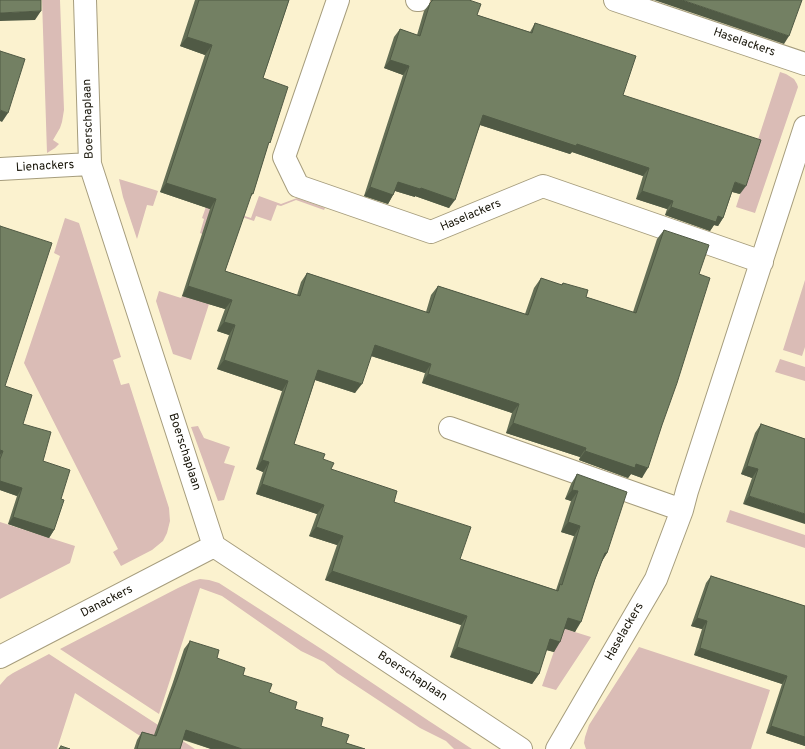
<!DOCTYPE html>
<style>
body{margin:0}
canvas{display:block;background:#fbf2cf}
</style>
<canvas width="805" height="749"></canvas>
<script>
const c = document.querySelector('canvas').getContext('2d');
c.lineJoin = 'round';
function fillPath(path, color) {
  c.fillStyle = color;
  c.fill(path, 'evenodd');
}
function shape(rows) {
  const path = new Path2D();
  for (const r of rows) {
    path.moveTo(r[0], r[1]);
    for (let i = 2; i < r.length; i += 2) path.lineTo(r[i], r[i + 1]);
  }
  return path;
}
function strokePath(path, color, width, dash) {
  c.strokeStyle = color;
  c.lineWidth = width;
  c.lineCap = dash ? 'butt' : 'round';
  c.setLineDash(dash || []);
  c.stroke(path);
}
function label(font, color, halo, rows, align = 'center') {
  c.font = font + ' Overpass,sans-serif';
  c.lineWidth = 3.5;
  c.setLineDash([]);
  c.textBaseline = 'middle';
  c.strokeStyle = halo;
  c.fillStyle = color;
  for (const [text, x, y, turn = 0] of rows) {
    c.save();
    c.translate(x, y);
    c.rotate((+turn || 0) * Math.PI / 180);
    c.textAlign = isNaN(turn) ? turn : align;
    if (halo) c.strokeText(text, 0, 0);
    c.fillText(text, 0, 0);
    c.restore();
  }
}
fillPath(shape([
 [42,0,60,0,64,110,62,122,60,128,53,140,59,144,55,148,47,153],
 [780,72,786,74,794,79,797,84,798,87,755,213,736,207],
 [119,179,155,190,158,191,153,206,147,205,137,239,123,197],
 [259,196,281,204,297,198,325,208,324,210,296,200,281,206,277,205,271,221,256,216,254,221,233,214,202,234,200,233,204,219,202,218,207,204,251,218],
 [65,218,79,223,121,357,113,360,121,385,129,383,169,508,170,521,167,533,163,541,152,550,121,566,113,552,118,549,24,363,60,256,54,253],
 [805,280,805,347,802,356,783,350],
 [159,291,181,298,182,296,209,304,191,360,173,354,156,301],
 [780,359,805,367,805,381,775,372],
 [198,426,204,438,230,447,224,463,235,466,224,500,218,501,191,427],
 [730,510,805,535,805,548,726,522],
 [0,522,75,546,70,563,0,599],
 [200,579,209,580,219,583,326,652,429,721,472,749,454,749,446,741,420,728,378,700,337,673,324,662,301,651,222,596,200,588,159,714,60,649,178,588,193,581],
 [562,628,591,637,556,690,542,686],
 [639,647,770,690,751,749,586,749,584,743,585,737,589,725],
 [49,654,195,749,165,749,137,734,75,693,57,749,0,749,0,685,7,677,13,673]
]), '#dabcb6');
const street = shape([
 [85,0,90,164,214,546,521,749],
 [338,0,284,157,298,186,431,232,543,186,762,262],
 [417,0,419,0],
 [615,0,805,64],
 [0,169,90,164],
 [450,428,682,510],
 [0,657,214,546],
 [557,749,656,579,682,510,687,491,805,127]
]);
strokePath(street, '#a69d7d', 24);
strokePath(street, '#fff', 22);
fillPath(shape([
 [195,0,289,0,263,78,268,145,253,194,250,197,225,271,297,295,301,282,307,273,426,312,431,295,438,286,525,314,534,288,541,278,561,285,563,283,586,297,633,312,657,239,664,230,699,274,642,478,631,474,628,478,579,460,580,457,506,433,512,413,422,383,425,373,371,356,355,393,315,380,294,444,323,459,331,469,394,502,460,559,556,590,574,536,561,532,571,501,565,499,571,484,577,474,607,553,602,561,575,632,565,628,554,652,546,650,539,674,532,684,450,657,461,625,325,580,337,545,309,536,317,514,256,494,263,472,256,469,282,391,217,369,229,335,217,331,225,309,182,296,210,209,160,192,205,55,180,46],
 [431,0,469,0,477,15,530,32,535,23,623,95,740,194,732,192,723,218,718,226,714,225,710,231,665,215,667,209,636,199,643,176,572,152,570,154,480,125,449,208,415,196,415,197,395,191,393,195,388,204,364,196,403,75,384,68,394,37,400,29,417,35,424,11,431,2],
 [0,226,5,386,23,424,61,499,54,530,49,538,8,524,17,496,0,490],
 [761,424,805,439,743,504,752,478,741,474,755,433],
 [711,576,805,606,805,746,766,733,782,684,694,655,702,629,691,626,706,583],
 [190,641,346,743,365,749,211,749,183,740,180,749,134,749,137,740,142,732,154,735,172,685,184,649]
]), '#636e55');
fillPath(shape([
 [654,0,682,0,789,36,784,44],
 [41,11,35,20,0,21,0,13],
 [187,37,212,45,205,55,180,46],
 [390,60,409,66,403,75,384,68],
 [0,110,8,113,2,122,0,121],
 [483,115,577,144,649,168,643,176,572,152,570,154,477,124],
 [398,182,421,188,455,200,449,208,415,196,415,197,392,190],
 [735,182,746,186,740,194,729,191],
 [166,183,216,199,210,209,160,192],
 [370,187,393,195,388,204,364,196],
 [642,191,673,201,667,209,636,199],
 [671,207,718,216,723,218,718,226,714,225,710,231,665,215],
 [188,286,232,300,225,309,182,296],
 [224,322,235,325,229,335,217,331],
 [375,345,431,364,425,373,368,355],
 [224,360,288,381,282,391,217,369],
 [318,370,362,384,355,393,312,379],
 [428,374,519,404,512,413,422,383],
 [513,423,586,448,580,457,506,433],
 [0,450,3,451,0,455],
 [585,451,636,464,648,468,642,478,631,474,628,478,579,460],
 [262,460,269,462,263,472,256,469],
 [747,466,758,469,752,478,741,474],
 [0,481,22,488,17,496,0,490],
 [262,484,324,505,317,514,256,494],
 [572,490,578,491,571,501,565,499],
 [749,496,805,514,805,524,743,504],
 [13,517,54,530,49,538,8,524],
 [568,522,580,526,574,536,561,532],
 [316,527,343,536,337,545,309,536],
 [605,553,607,553,601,563],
 [332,571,467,616,461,625,325,580],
 [568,618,581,622,575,632,562,628],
 [697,618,707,621,702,629,691,626],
 [550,639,560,642,554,652,543,649],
 [457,647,539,674,532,684,450,657],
 [700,648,787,676,782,684,694,655],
 [771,726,805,737,805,746,766,733],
 [186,730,242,749,211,749,180,738]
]), '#505a45');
const building = shape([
 [0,0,41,0,41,11,0,13,0,0],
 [199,0,289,0,263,78,288,87,270,143,269,142,253,194,252,193,225,271,300,296,307,273,429,313,438,286,528,315,541,278,562,285,563,283,588,290,586,297,636,313,664,230,709,245,699,274,710,278,677,383,662,425,648,468,636,464,635,468,585,451,586,448,513,423,519,404,428,374,431,364,375,345,362,384,318,370,294,444,325,454,323,459,334,463,331,469,397,491,394,502,471,527,460,559,558,591,560,584,562,585,580,526,568,522,578,491,572,490,577,474,627,492,607,553,605,553,595,579,581,622,568,618,560,642,550,639,539,674,457,647,467,616,332,571,343,536,316,527,324,505,262,484,269,462,262,460,288,381,224,360,235,325,224,322,232,300,188,286,216,199,166,183,212,45,187,37,199,0],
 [433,0,469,0,481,4,477,15,532,33,535,23,636,56,623,95,761,140,746,186,735,182,723,218,718,216,716,222,671,207,673,201,642,191,649,168,577,144,576,146,483,115,455,200,421,188,420,189,398,182,393,195,370,187,409,66,390,60,400,29,420,36,430,3,433,0],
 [682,0,802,0,789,36,682,0],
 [0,51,25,59,8,113,0,110,0,51],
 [0,226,52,243,5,386,32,395,23,424,51,432,43,461,70,470,61,499,64,500,54,530,13,517,22,488,0,481,0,459,3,451,0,450,0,226],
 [761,424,805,439,805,514,749,496,758,469,747,466,761,424],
 [711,576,805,606,805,737,771,726,787,676,700,648,707,621,697,618,711,576],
 [190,641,219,650,217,658,245,668,243,675,272,684,269,692,297,702,295,709,323,718,321,726,349,735,346,743,365,749,242,749,186,730,180,749,137,749,142,732,156,736,178,677,190,641],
 [61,746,70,749,59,749,61,746]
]);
fillPath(building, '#738063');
strokePath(building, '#505a45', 1);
label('12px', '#161307', '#fff', [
 ["Haselackers",744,43,19],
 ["Boerschaplaan",89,119,-92],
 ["Lienackers",45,167,-3],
 ["Haselackers",471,216,-23],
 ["Boerschaplaan",184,452,72],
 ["Danackers",107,602,-27],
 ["Haselackers",625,632,-60],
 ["Boerschaplaan",412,677,33]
]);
</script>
